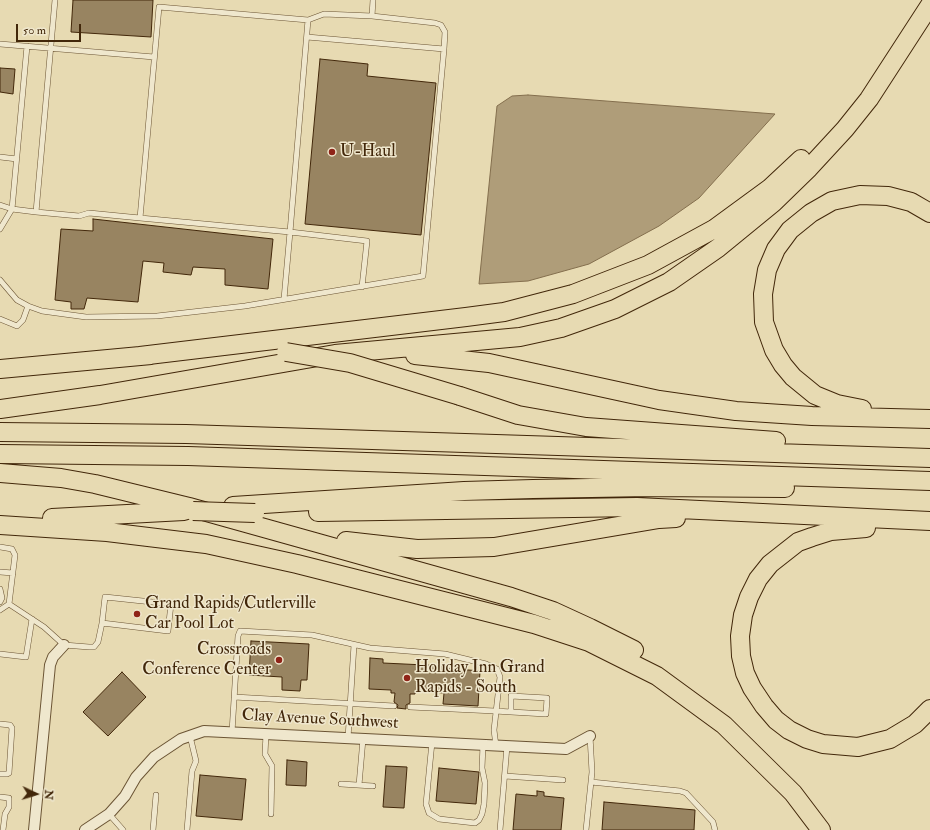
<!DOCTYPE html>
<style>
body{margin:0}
#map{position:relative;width:930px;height:830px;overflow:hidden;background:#e7dab2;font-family:"IM FELL Double Pica",serif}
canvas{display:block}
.north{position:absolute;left:16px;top:774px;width:40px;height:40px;-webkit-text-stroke:3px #efe7cd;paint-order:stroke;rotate:94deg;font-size:11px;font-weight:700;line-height:16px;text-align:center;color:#42270a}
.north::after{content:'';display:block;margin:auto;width:14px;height:18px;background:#42270a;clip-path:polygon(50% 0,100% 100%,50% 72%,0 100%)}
.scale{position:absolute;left:16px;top:24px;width:65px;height:18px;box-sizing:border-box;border:2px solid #42270a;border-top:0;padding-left:5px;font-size:12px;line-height:14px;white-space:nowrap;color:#42270a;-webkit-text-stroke:3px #efe7cd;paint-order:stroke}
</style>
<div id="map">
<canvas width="930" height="830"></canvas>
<div class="north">N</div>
<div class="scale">50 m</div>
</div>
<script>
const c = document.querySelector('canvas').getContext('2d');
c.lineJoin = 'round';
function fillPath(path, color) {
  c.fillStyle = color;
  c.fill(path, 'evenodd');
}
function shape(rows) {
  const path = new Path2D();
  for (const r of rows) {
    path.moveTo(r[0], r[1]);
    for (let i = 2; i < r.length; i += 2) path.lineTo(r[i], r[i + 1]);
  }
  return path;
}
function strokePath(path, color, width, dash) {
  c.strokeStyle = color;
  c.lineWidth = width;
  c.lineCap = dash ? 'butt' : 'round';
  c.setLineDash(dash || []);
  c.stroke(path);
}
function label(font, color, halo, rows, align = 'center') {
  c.font = font + ' "IM FELL Double Pica",serif';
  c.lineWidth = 3;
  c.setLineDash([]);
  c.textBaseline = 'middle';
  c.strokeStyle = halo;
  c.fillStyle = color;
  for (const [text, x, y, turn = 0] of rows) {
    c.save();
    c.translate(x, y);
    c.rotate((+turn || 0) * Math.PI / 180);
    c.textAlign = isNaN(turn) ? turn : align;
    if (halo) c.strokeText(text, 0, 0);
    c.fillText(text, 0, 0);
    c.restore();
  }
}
const water = shape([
 [528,95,775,114,699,198,659,226,589,264,528,281,479,284,497,106,512,96,528,95]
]);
fillPath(water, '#af9d79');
strokePath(water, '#836e4d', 1);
const building = shape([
 [73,0,153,0,151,37,71,32,73,0],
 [320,59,368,64,367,76,436,83,421,235,305,224,320,59],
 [0,68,15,69,13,94,0,92,0,68],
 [93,219,273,239,268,289,225,285,225,269,193,267,191,275,163,272,164,263,143,261,138,302,87,298,84,309,71,309,71,302,55,300,61,229,93,231,93,219],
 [251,641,309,644,307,680,301,680,300,691,282,690,282,677,249,675,251,641],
 [370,658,383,659,383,663,446,666,445,668,480,671,478,706,443,704,444,693,416,691,415,694,410,694,410,703,406,705,406,709,397,708,398,705,394,702,395,693,391,693,391,690,369,689,370,658],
 [122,672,146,697,108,736,83,712,122,672],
 [287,760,307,762,306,786,286,785,287,760],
 [386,766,407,767,404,808,383,807,386,766],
 [439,768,479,772,476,804,436,801,439,768],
 [200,775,246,779,242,820,196,816,200,775],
 [537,791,544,792,544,796,564,798,561,830,513,830,516,794,537,796,537,791],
 [604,802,695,810,694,830,602,830,604,802]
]);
fillPath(building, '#988461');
strokePath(building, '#42270a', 1);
const lane = shape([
 [55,0,36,212,79,216,89,213,140,218,290,232,308,20,159,7,140,218],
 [372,16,435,23,441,25,445,32,444,49],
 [308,20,324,14,372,16,373,0],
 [0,44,154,57],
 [27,46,12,209,36,212],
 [0,157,17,159],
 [0,205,12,209,0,229],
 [0,280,17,300,28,306,23,320,17,326,0,319],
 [284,299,290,232,367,241,362,287],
 [28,306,42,311,86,317,157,316,245,306,423,276,444,49,307,37],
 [0,547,12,549,15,555,9,604,0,610],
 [0,572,13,573],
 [0,589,2,598,0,602],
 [9,604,44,627,64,645,89,647,94,647,98,642,102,623,168,631,171,604,105,597,102,623],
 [0,654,26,657,32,619],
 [234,697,394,706],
 [410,707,495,711,511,712,546,714,547,698,511,696,511,712],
 [0,724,10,725,12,728,9,773,7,774,0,774],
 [232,732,238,636,240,631,312,635,370,648,445,654,486,664,497,669,500,677,494,730,496,746],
 [266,734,265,754,272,766,271,814],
 [348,738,354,645],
 [432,742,426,804,429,813,439,819,475,823,479,820,482,814,484,804,485,783,482,768,483,745],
 [505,776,563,780],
 [591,782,680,791,686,793,713,822,715,830],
 [341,784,373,786],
 [359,785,363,739],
 [0,797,9,798,9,807,5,814,3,830],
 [109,814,123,830],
 [153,830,156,795],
 [187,830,192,771,196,761,190,736],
 [500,830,507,746],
 [586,830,592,772,590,736]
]);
const street = shape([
 [34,830,50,665,53,657,64,645],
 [85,830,109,814,125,796,136,777,154,757,181,739,204,731,566,749,590,736]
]);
const highway = shape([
 [415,355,489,363,659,400,736,411,812,416,930,419],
 [140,356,466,317,504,312,573,294,648,265,714,229,770,188,801,159],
 [0,369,151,355],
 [460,396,518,415,586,427,776,441],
 [0,409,100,395,335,354,520,337,561,328,615,309,669,282,718,248,773,203,809,168,845,129,869,99,930,5],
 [862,409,837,404,815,395,793,377,783,365,774,350,764,322,763,294,767,270,776,249,790,230,811,213,832,201,860,195,888,196,911,202,930,213],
 [0,432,186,434,930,458],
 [0,454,188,456,930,481],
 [0,473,61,478,95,484,189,507,511,597,553,611,590,628,634,650],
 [233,506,464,491,533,489,649,487,785,488],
 [318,512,637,507,930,521],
 [52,518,184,511],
 [0,525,107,532,206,544,297,564,534,624,589,642,657,676,724,725,793,793,821,830],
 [866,528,831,531,812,537,798,542,770,564,758,579,749,597,743,615,740,636,741,656,745,673,752,688,764,706,776,720,789,730,807,739,823,744,858,747,890,739,915,724,930,709],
 [346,541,417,549,494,547,659,519,676,518]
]);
strokePath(lane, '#6b5434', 6);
strokePath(street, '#6b5434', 12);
strokePath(highway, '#42270a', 20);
strokePath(lane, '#efe7cd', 5);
strokePath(street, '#efe7cd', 10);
strokePath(highway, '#e7dab2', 18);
const highwayBridge = shape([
 [286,352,350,363,460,396],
 [193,511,255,513]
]);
strokePath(highwayBridge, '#42270a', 20, []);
strokePath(highwayBridge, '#e7dab2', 18);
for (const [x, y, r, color] of [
 [332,152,4,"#8f2418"],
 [137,614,4,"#8f2418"],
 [279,660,4,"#8f2418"],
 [407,678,4,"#8f2418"]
]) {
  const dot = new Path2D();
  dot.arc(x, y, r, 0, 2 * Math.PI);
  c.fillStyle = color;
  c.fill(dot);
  strokePath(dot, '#efe7cd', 1.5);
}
label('17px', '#42270a', '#efe7cd', [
 ["U-Haul",340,152],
 ["Grand Rapids/Cutlerville",145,604],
 ["Car Pool Lot",145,624],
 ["Crossroads",271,650,"right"],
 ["Conference Center",271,670,"right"],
 ["Holiday Inn Grand",415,668],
 ["Rapids - South",415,688]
], 'left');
label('17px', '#42270a', '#efe7cd', [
 ["Clay Avenue Southwest",320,720,3]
]);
</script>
